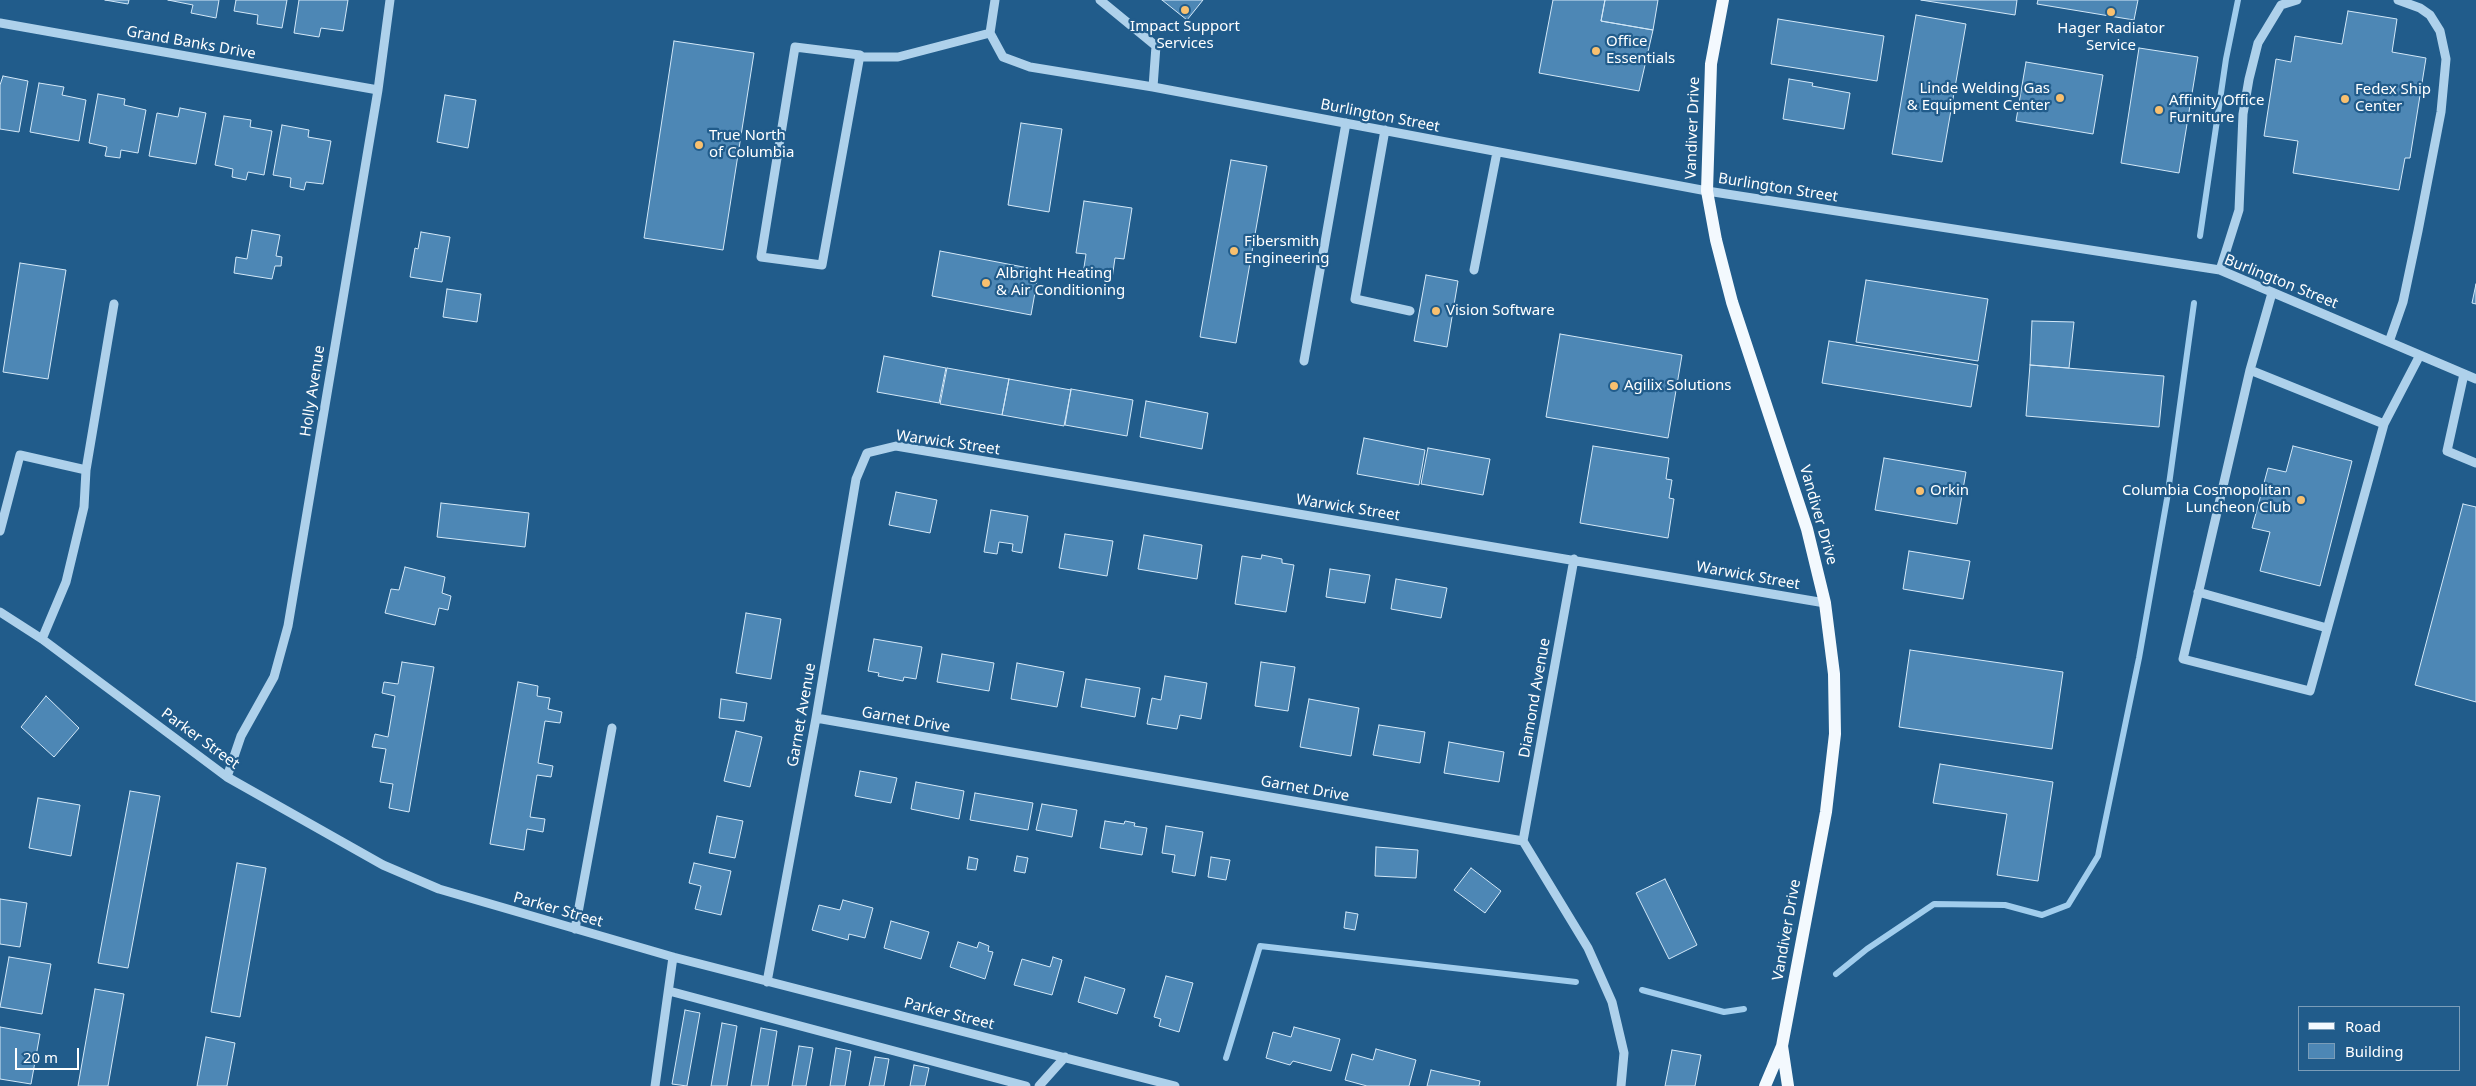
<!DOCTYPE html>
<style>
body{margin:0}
#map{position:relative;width:2476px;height:1086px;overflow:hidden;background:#215c8b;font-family:"Noto Sans",sans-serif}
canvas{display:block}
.legend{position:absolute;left:2298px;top:1006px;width:162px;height:65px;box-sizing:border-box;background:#215c8b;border:1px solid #7a9db9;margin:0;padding:6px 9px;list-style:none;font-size:15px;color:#fff}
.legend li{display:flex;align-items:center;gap:10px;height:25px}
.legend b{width:25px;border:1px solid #7a9db9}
.scale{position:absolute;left:15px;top:1048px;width:64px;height:22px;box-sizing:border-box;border:2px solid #fff;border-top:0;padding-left:6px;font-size:15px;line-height:18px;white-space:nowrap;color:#fff;-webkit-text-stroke:4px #215c8b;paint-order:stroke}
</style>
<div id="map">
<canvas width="2476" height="1086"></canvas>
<ul class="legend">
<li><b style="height:6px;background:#f3f9fe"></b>Road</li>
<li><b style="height:14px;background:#4d87b5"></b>Building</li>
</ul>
<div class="scale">20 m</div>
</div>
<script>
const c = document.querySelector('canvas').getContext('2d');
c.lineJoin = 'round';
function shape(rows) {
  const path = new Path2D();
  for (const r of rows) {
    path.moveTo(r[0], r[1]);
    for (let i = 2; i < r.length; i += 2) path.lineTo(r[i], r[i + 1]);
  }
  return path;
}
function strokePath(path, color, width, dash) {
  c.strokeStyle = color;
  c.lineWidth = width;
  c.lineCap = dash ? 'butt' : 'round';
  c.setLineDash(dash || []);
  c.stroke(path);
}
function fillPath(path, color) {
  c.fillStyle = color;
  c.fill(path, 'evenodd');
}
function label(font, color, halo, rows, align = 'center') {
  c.font = font + ' "Noto Sans",sans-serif';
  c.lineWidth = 4.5;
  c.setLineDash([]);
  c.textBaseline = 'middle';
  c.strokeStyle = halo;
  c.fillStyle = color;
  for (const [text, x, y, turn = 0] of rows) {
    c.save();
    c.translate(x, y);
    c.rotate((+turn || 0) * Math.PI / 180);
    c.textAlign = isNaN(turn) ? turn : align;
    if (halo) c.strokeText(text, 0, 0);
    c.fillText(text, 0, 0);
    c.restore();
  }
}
strokePath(shape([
 [2200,236,2226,59,2238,0],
 [1836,974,1867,949,1934,904,2005,905,2042,915,2068,905,2098,856,2139,658,2167,499,2194,303],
 [1642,990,1724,1012,1744,1009],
 [1226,1058,1260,946,1576,982]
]), '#a1cded', 6);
const building = shape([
 [105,0,129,0,128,4,105,0],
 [168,0,219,0,216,18,191,13,193,5,168,0],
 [236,0,287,0,282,28,257,24,258,15,234,11,236,0],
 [299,0,348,0,343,31,321,28,319,37,294,33,299,0],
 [1162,0,1203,0,1187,20,1162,0],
 [1553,0,1605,0,1601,21,1653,30,1639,91,1539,73,1553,0],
 [1605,0,1658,0,1653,30,1601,21,1605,0],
 [1921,0,2017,0,2015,15,1921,0],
 [2038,0,2138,0,2134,20,2037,4,2038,0],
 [2348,11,2397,19,2392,52,2426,58,2410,158,2405,158,2399,190,2293,173,2298,141,2264,136,2276,59,2291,62,2295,36,2342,44,2348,11],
 [1916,15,1966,24,1942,162,1892,154,1916,15],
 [1778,19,1884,36,1877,81,1771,64,1778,19],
 [674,41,754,53,723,250,644,238,674,41],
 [2139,48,2198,57,2179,173,2121,163,2139,48],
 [2026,62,2103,75,2093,134,2016,121,2026,62],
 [3,76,28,81,19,132,0,129,0,85,3,76],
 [1789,79,1813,83,1812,86,1850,93,1844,129,1783,119,1789,79],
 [39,83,64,87,62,95,86,100,79,141,30,132,39,83],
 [98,94,125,99,124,105,146,110,138,153,121,150,120,158,105,156,107,147,89,143,98,94],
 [445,95,476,100,468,148,437,142,445,95],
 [180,108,206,113,196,164,149,156,157,113,178,117,180,108],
 [224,116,251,120,250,127,272,131,264,175,248,172,246,180,232,177,233,169,215,165,224,116],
 [1021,123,1062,129,1049,212,1008,205,1021,123],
 [282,125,309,130,308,137,331,141,323,184,306,182,304,190,290,187,291,178,273,175,282,125],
 [1231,160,1267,166,1236,343,1200,337,1231,160],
 [1084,201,1132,208,1124,259,1115,258,1112,279,1083,274,1086,254,1076,253,1084,201],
 [252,230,280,235,276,256,282,257,281,266,275,266,272,279,234,273,236,257,247,259,252,230],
 [421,232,450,237,442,282,410,277,415,248,418,249,421,232],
 [940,251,1039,270,1031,315,932,296,940,251],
 [20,263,66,270,48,379,3,372,20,263],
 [1426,275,1458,281,1447,347,1414,341,1426,275],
 [1866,280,1988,299,1978,361,1856,342,1866,280],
 [2476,284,2476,304,2472,303,2476,284],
 [447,289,481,294,477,322,443,317,447,289],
 [2032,321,2074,322,2069,368,2030,365,2032,321],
 [1560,334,1682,355,1668,438,1546,417,1560,334],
 [1829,341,1978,365,1971,407,1822,383,1829,341],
 [884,356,946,368,939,403,877,392,884,356],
 [2030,365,2164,376,2159,427,2026,416,2030,365],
 [947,368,1009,379,1002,415,940,404,947,368],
 [1009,379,1071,390,1064,426,1002,415,1009,379],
 [1071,389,1133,400,1127,436,1065,425,1071,389],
 [1146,401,1208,413,1202,449,1140,437,1146,401],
 [1364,438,1425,450,1419,485,1357,474,1364,438],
 [1593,446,1669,458,1666,479,1672,480,1669,498,1674,499,1668,538,1580,523,1593,446],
 [2293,446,2352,461,2320,586,2260,571,2270,532,2252,528,2268,468,2286,472,2293,446],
 [1428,448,1490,459,1483,495,1421,484,1428,448],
 [1884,458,1966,472,1957,524,1875,510,1884,458],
 [896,492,937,500,930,533,889,525,896,492],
 [441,503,529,513,525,547,437,537,441,503],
 [2463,504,2476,507,2476,702,2415,685,2463,504],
 [991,510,1028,516,1022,553,1012,551,1013,544,999,542,997,554,984,552,991,510],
 [1065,534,1113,541,1107,576,1059,568,1065,534],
 [1144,535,1202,545,1197,579,1138,569,1144,535],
 [1909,551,1970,561,1963,599,1903,589,1909,551],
 [1262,555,1282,559,1282,563,1294,565,1286,612,1235,604,1242,556,1261,559,1262,555],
 [405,567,445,577,442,593,451,596,448,610,439,608,435,625,385,613,391,589,399,590,405,567],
 [1330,569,1370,575,1365,603,1326,597,1330,569],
 [1396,579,1447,588,1441,618,1391,609,1396,579],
 [746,613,781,619,771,679,736,673,746,613],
 [874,639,922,647,916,679,904,677,903,681,878,676,879,673,868,671,874,639],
 [1910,650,2063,672,2052,749,1899,727,1910,650],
 [942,654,994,663,989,691,937,682,942,654],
 [402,662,434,667,409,812,389,808,393,784,380,782,386,749,372,747,375,734,388,737,395,696,382,693,384,682,398,684,402,662],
 [1261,662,1295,667,1288,711,1255,706,1261,662],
 [1017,663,1064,672,1057,707,1011,699,1017,663],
 [1165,676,1207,683,1201,719,1180,715,1177,729,1147,724,1152,698,1161,700,1165,676],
 [1086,679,1140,688,1135,717,1081,707,1086,679],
 [518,682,538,686,537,696,550,698,548,709,562,712,560,723,545,721,538,763,553,766,551,777,537,775,530,817,545,819,543,832,527,829,524,850,490,844,518,682],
 [46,696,79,728,54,757,21,727,46,696],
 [721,699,747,703,744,721,719,718,721,699],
 [1309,699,1359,708,1351,756,1300,747,1309,699],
 [1379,725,1425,732,1420,763,1373,755,1379,725],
 [736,731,762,737,750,787,724,781,736,731],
 [1449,742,1504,752,1499,782,1444,773,1449,742],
 [1940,764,2053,782,2038,881,1997,875,2007,814,1933,803,1940,764],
 [860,771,897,778,891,803,855,796,860,771],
 [916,782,964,791,959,819,911,809,916,782],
 [130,791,160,796,128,968,98,963,130,791],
 [975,793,1033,803,1028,830,970,820,975,793],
 [38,798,80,805,71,856,29,848,38,798],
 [1042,804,1077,810,1072,837,1036,830,1042,804],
 [717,816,743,821,735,858,709,853,717,816],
 [1105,821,1124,824,1125,821,1135,823,1134,826,1147,828,1142,855,1100,848,1105,821],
 [1166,826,1203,832,1195,876,1172,872,1175,855,1162,853,1166,826],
 [1376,847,1418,850,1416,878,1375,876,1376,847],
 [1017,856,1028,858,1025,873,1014,871,1017,856],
 [969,857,978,859,976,870,967,869,969,857],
 [1211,857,1230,860,1226,880,1208,877,1211,857],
 [237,863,266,868,240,1017,211,1012,237,863],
 [694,863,731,871,721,915,695,909,701,886,689,883,694,863],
 [1471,868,1501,891,1485,913,1454,890,1471,868],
 [1665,879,1697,945,1669,959,1636,893,1665,879],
 [0,899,27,903,20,947,0,944,0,899],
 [843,900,873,908,865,938,849,934,848,940,812,930,819,905,840,910,843,900],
 [1346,912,1358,914,1355,930,1344,928,1346,912],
 [891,921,929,932,921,959,884,948,891,921],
 [958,942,977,948,979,942,989,946,988,951,993,952,985,979,950,967,958,942],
 [9,957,51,964,42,1014,0,1007,9,957],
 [1053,957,1062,960,1052,995,1014,985,1022,959,1050,967,1053,957],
 [1166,976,1193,983,1179,1032,1159,1026,1161,1019,1154,1017,1166,976],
 [1085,977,1125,989,1117,1014,1078,1002,1085,977],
 [95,989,124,994,108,1086,78,1086,95,989],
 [685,1010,700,1013,687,1086,672,1084,685,1010],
 [722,1023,737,1026,727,1086,711,1086,722,1023],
 [0,1027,40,1034,31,1084,0,1079,0,1027],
 [1294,1027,1340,1039,1331,1071,1293,1061,1290,1065,1266,1058,1273,1032,1291,1037,1294,1027],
 [761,1028,777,1031,768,1086,751,1086,761,1028],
 [206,1037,235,1043,227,1086,197,1086,206,1037],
 [799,1046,813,1048,806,1086,792,1086,799,1046],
 [836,1048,851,1051,845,1086,830,1086,836,1048],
 [1376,1049,1416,1060,1409,1086,1367,1086,1345,1080,1352,1054,1373,1060,1376,1049],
 [1672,1050,1701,1055,1695,1086,1665,1086,1672,1050],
 [875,1057,889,1059,884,1086,869,1086,875,1057],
 [914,1065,929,1068,925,1086,910,1086,914,1065],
 [1431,1070,1480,1081,1479,1086,1427,1086,1431,1070]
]);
fillPath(building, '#4d87b5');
strokePath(building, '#d3e8f8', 1);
strokePath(shape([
 [995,0,990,33,1003,57,1030,67,1153,87,1707,191,2220,270,2476,379],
 [1100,0,1156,46,1153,87],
 [0,23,378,90],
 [860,55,822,265,761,257,795,47,860,55,862,57,898,57,990,33],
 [1385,130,1355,299,1410,311],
 [1474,270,1497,152],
 [2220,270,2239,210,2243,114,2249,79,2258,43,2281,5,2297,0],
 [2272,293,2250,370,2384,424,2420,355],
 [2389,342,2403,302,2418,231,2441,112,2446,59,2440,31,2430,15,2420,8,2398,0],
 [1304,361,1346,123],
 [2250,370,2183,659,2310,691,2384,424],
 [2464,374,2447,451,2476,463],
 [86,470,114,304],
 [0,531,20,455,86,470,84,507,66,582,42,639],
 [2198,592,2327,628],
 [0,612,42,639,227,777,383,865,439,889,673,957,1175,1086],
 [816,718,1523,841,1588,948,1612,1002,1624,1053,1621,1086],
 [227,777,241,736,274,677,288,626,378,90,390,0],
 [1523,841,1574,559],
 [575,929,612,728],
 [767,982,816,718,856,479,867,453,896,446,1825,603],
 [669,991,1026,1086],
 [655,1086,673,957],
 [1039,1086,1065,1057]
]), '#aed1eb', 9);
strokePath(shape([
 [1723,0,1711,64,1707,191,1716,240,1732,302,1807,529,1825,603,1834,674,1835,734,1826,812,1782,1046,1765,1086],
 [1782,1046,1788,1086]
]), '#f3f9fe', 12);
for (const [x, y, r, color] of [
 [1185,10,5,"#f8c06f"],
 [2111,12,5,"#f8c06f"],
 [1596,51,5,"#f8c06f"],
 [2060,98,5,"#f8c06f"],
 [2345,99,5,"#f8c06f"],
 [2159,110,5,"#f8c06f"],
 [699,145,5,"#f8c06f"],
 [1234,251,5,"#f8c06f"],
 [986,283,5,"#f8c06f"],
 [1436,311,5,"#f8c06f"],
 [1614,386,5,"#f8c06f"],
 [1920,491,5,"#f8c06f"],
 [2301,500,5,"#f8c06f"]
]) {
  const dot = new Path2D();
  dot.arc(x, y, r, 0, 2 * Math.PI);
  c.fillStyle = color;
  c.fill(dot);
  strokePath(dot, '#215c8b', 2);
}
label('15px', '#fff', '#215c8b', [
 ["Impact Support",1185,27,"center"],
 ["Services",1185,44,"center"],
 ["Hager Radiator",2111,29,"center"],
 ["Service",2111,46,"center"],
 ["Office",1606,42],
 ["Essentials",1606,59],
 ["Linde Welding Gas",2050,89,"right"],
 ["& Equipment Center",2050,106,"right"],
 ["Fedex Ship",2355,90],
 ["Center",2355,107],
 ["Affinity Office",2169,101],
 ["Furniture",2169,118],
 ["True North",709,136],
 ["of Columbia",709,153],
 ["Fibersmith",1244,242],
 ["Engineering",1244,259],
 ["Albright Heating",996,274],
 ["& Air Conditioning",996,291],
 ["Vision Software",1446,311],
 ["Agilix Solutions",1624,386],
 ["Orkin",1930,491],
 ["Columbia Cosmopolitan",2291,491,"right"],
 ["Luncheon Club",2291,508,"right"]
], 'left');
label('15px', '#fff', '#215c8b', [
 ["Grand Banks Drive",191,43,10],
 ["Burlington Street",1380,116,11],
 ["Vandiver Drive",1693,128,-88],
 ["Burlington Street",1778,188,9],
 ["Burlington Street",2281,282,22],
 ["Holly Avenue",313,391,-81],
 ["Warwick Street",948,443,8],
 ["Warwick Street",1348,508,9],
 ["Vandiver Drive",1818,515,74],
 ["Warwick Street",1748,576,10],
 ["Diamond Avenue",1535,698,-80],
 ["Garnet Avenue",802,715,-80],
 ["Garnet Drive",906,720,10],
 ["Parker Street",200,739,36],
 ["Garnet Drive",1305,789,10],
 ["Parker Street",558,910,16],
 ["Vandiver Drive",1787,930,-80],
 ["Parker Street",949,1014,14]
]);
</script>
